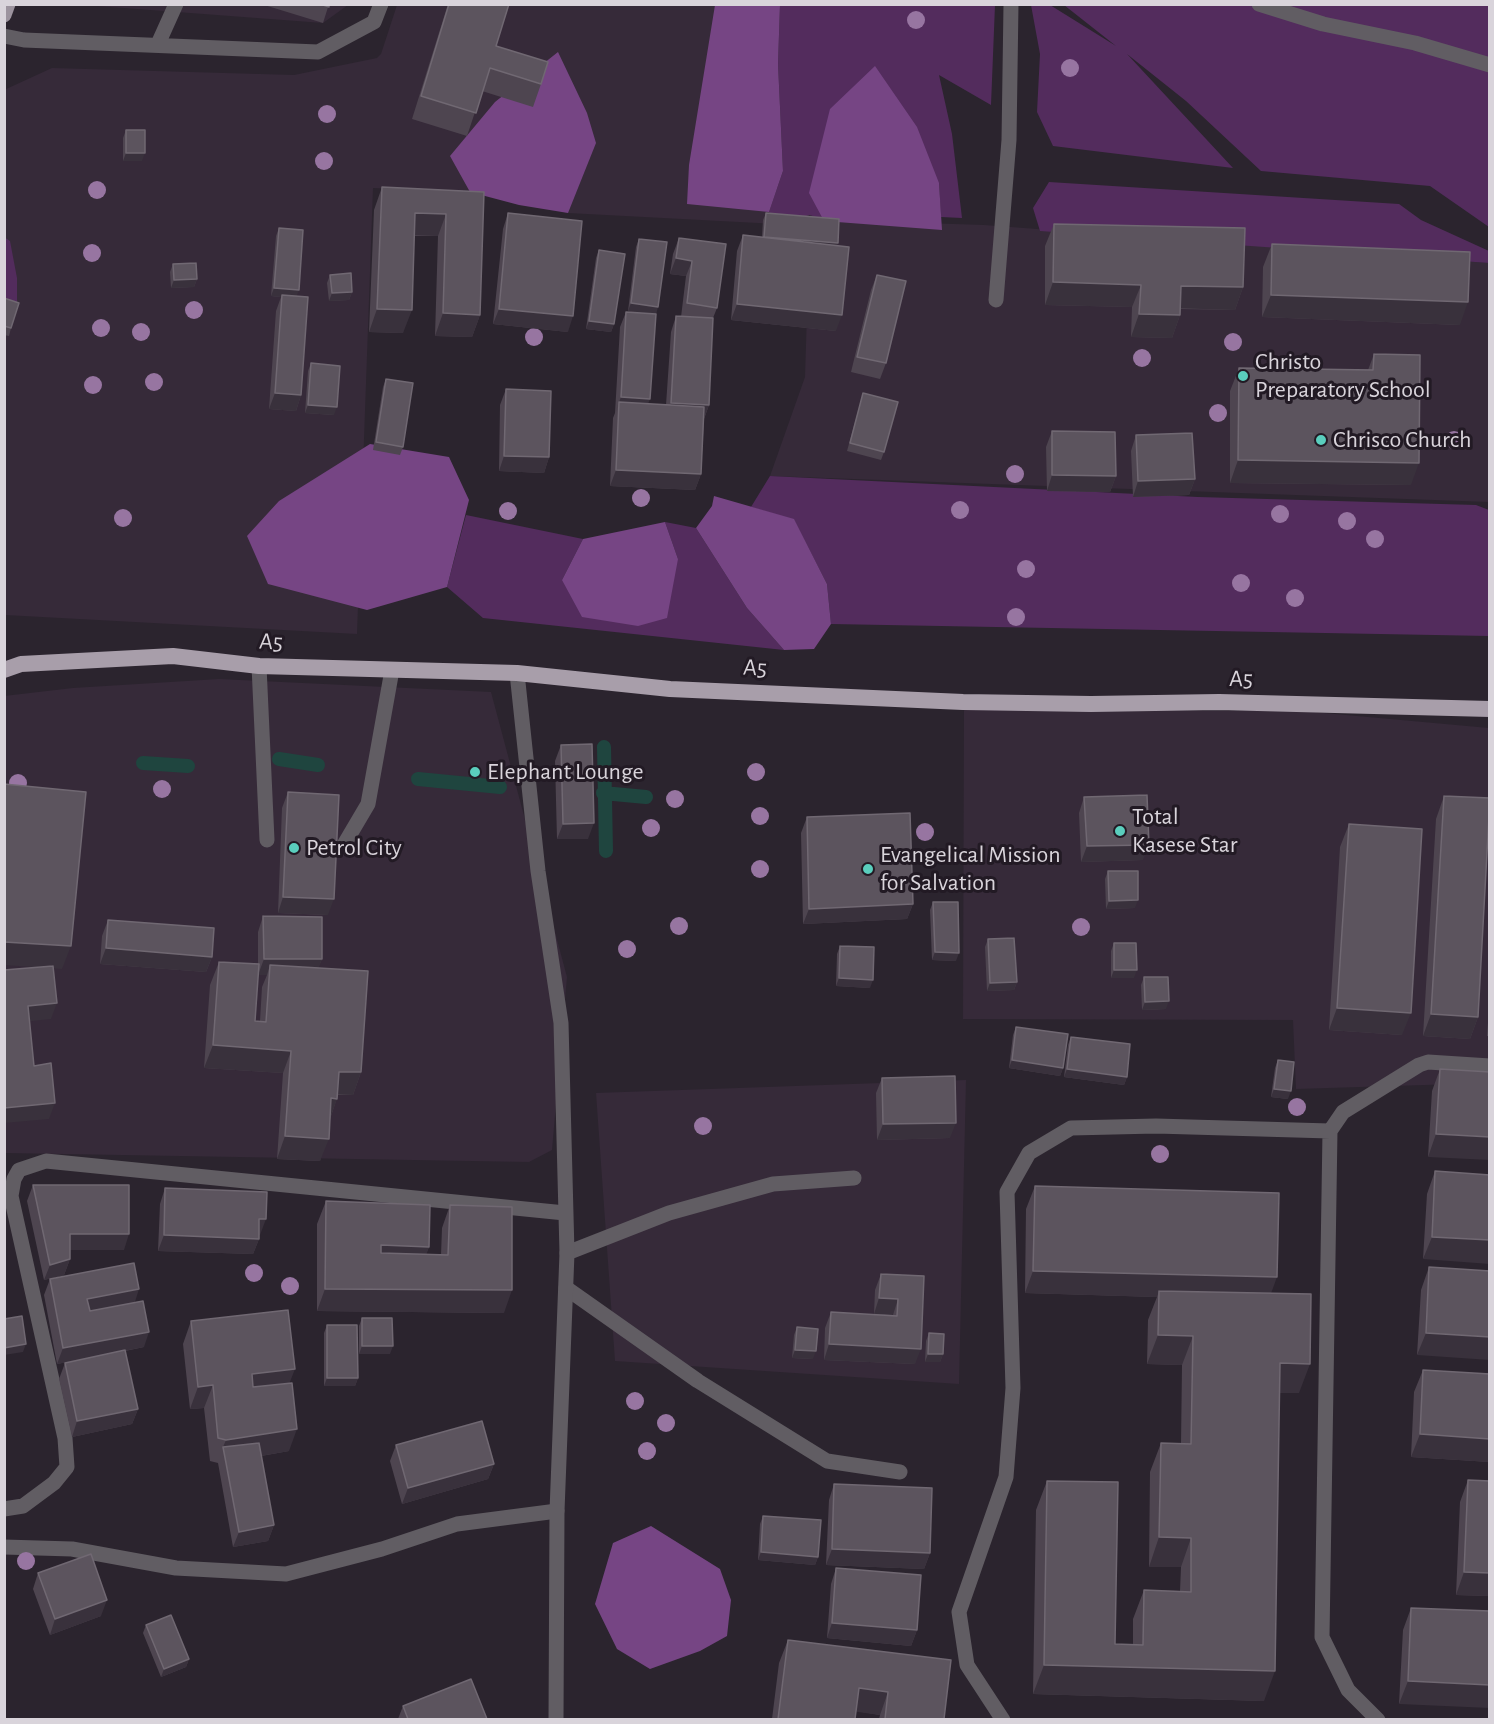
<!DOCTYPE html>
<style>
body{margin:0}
#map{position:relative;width:1494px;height:1724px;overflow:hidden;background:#2b242e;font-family:"Alegreya Sans",sans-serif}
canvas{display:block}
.frame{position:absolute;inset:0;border:6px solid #d9d4db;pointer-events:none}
</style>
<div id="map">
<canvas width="1494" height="1724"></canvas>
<div class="frame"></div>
</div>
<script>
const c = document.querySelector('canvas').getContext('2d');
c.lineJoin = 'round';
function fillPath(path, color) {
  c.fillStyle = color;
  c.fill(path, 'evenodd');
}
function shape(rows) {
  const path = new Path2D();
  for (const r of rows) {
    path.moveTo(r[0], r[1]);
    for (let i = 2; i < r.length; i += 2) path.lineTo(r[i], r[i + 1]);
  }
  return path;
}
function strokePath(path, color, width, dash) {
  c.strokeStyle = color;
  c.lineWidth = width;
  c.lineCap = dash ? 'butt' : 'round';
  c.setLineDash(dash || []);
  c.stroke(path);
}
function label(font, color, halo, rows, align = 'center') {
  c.font = font + ' "Alegreya Sans",sans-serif';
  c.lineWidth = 6;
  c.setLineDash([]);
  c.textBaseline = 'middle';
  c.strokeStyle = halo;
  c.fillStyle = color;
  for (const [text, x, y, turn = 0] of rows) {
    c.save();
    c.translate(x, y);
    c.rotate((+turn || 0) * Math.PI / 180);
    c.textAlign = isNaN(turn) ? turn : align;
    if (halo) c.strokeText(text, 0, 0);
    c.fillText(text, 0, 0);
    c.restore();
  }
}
fillPath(shape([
 [84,5,348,5,323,23],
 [397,5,776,5,777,224,568,213,470,192,373,188,357,634,5,615,4,90,52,68,294,75,377,58,381,54],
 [810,215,835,220,984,225,1489,263,1489,502,770,476,805,377],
 [219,679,491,692,567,977,552,1150,529,1162,5,1153,4,696,73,688],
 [964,710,1302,711,1489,728,1489,1083,1296,1089,1293,1020,963,1019],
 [966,1080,959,1384,615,1361,596,1093]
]), '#362a39');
fillPath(shape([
 [780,5,995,5,991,105,939,75,952,134,962,218,941,217,939,183,824,221,810,215,777,224,769,212,783,171,778,64],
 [1031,5,1050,5,1116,46,1064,5,1489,5,1489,227,1430,186,1261,171,1186,101,1127,54,1233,168,1053,146,1037,112,1040,54],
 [1049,182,1399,204,1421,220,1489,251,1489,263,1040,231,1033,208],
 [4,237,10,241,17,278,17,303,5,299],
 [770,476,1198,497,1476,505,1489,510,1489,636,831,624,827,584,794,520,751,507],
 [466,515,583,539,562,580,678,559,665,522,696,528,747,608,784,650,483,618,447,587]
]), '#532c5d');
fillPath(shape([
 [715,5,780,5,778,64,783,171,769,212,687,204,689,165],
 [558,52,587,113,596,143,568,213,519,205,470,192,450,156,495,102],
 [875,66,917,127,939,183,942,230,824,221,809,193,830,109],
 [370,444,449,457,469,500,447,587,367,610,268,584,247,536,279,501],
 [714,496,794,519,827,584,831,624,814,649,784,650,747,608,696,528,712,506],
 [665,522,678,559,667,618,638,626,582,617,562,580,583,539],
 [651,1526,720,1569,731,1600,727,1636,700,1651,650,1669,617,1649,595,1604,613,1543]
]), '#764584');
strokePath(shape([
 [604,747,606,851],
 [279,759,318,765],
 [143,763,188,766],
 [418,779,500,787],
 [603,793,646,797]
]), '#1f453f', 14);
strokePath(shape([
 [4,36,24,40,318,52,374,22,381,4],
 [158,44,176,4],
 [996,300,1009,140,1011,4],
 [259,666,267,840],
 [345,843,368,804,392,670],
 [567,1253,669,1213,773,1184,854,1178],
 [566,1288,698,1381,827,1461,900,1472],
 [4,1547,72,1549,176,1568,286,1574,382,1549,457,1524,557,1511],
 [1003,1720,967,1665,959,1612,1006,1477,1013,1388,1007,1192,1029,1153,1071,1128,1156,1126,1330,1131],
 [1378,1720,1348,1690,1322,1637,1330,1131,1343,1112,1419,1065,1428,1062,1490,1066]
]), '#615d63', 15);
strokePath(shape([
 [1259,4,1323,24,1415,43,1490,65],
 [517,673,538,871,561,1023,567,1253,557,1511,556,1720],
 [4,1509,23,1506,54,1483,67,1467,65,1438,11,1196,14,1179,19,1170,46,1161,565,1213]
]), '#615d63', 15);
strokePath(shape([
 [4,15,8,4]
]), '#9c939e', 15);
strokePath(shape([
 [4,670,21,664,173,656,259,666,517,673,670,689,963,702,1091,704,1219,702,1490,709]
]), '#a89eaa', 16);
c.fillStyle = '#9775a1';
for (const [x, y] of [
 [916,20],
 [1070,68],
 [327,114],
 [324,161],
 [97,190],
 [92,253],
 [194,310],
 [101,328],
 [141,332],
 [534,337],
 [1233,342],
 [1142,358],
 [154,382],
 [93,385],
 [1218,413],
 [1454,440],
 [1015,474],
 [641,498],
 [960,510],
 [508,511],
 [1280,514],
 [123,518],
 [1347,521],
 [1375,539],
 [1026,569],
 [1241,583],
 [1295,598],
 [1016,617],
 [756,772],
 [18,783],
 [162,789],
 [675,799],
 [760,816],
 [651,828],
 [925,832],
 [760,869],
 [679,926],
 [1081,927],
 [627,949],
 [1297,1107],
 [703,1126],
 [1160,1154],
 [254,1273],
 [290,1286],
 [635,1401],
 [666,1423],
 [647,1451],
 [26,1561]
]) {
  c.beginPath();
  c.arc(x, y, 9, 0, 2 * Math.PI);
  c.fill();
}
fillPath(shape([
 [261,4,329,4,323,23],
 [448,4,509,4,496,46,541,84,533,107,482,91,467,136,412,119],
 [126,130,142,161,123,161,123,138],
 [382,187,484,192,480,315,472,337,435,336,438,236,414,236,403,333,369,332,374,210],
 [508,213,568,332,493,324,503,229],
 [766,213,837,245,836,331,731,320,737,251,743,235,762,237,763,220],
 [1054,224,1243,287,1235,310,1180,309,1180,315,1172,338,1131,337,1132,307,1045,305,1045,246],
 [279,228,297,296,301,395,296,411,269,409,276,311,281,297,271,296,276,236],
 [679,238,717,308,713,318,709,405,704,419,701,474,695,490,610,486,613,418,615,413,620,327,626,312,641,313,628,311,636,247,639,239,656,314,648,404,666,405,671,332,676,316,681,317,686,276,670,274,673,254],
 [1272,244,1460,325,1262,317,1263,267],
 [599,250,614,324,611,332,586,329,596,258],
 [173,264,197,279,194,287,171,288,170,272],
 [330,275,352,292,349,300,329,301,327,283],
 [877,275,886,363,880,379,851,372,871,290],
 [4,298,11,328,9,336,4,335],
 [1374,354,1411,485,1230,483,1230,391,1239,368,1368,370],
 [311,363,334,415,305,413,308,371],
 [386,379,403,447,400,455,373,450,383,387],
 [506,389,549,457,544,473,499,471,500,405],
 [863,393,884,452,881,460,847,451],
 [1052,431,1116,476,1110,492,1047,491,1046,447],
 [1136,435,1195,479,1189,495,1133,497,1131,451],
 [561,745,588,839,557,839,555,761],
 [288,792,328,915,278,913,282,808],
 [1444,796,1478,1017,1470,1039,1423,1036,1436,819],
 [1084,797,1143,860,1081,862,1079,813],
 [807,817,913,904,907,919,803,924,801,833],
 [1349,824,1402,1035,1329,1030,1340,847],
 [1108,871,1135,908,1106,909,1105,879],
 [933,902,956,961,932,960,930,910],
 [263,916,322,959,318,968,361,1072,353,1095,338,1095,330,1119,320,1161,277,1159,283,1073,204,1068,210,985,219,962,258,964,258,932],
 [258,975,267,975,262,987,260,1021,255,1021],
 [108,920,212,957,206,972,100,964,102,936],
 [988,939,1017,982,1014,990,987,991,985,947],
 [1114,943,1134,978,1111,978,1111,951],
 [840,946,870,988,836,986,837,954],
 [1144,977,1166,1009,1142,1010,1141,985],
 [1490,995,1490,1036,1487,1036],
 [1016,1027,1063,1068,1060,1076,1009,1068,1013,1035],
 [1071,1037,1127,1077,1124,1085,1064,1077,1068,1045],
 [1278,1060,1288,1099,1271,1097,1275,1068],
 [1440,1069,1490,1072,1428,1157,1432,1091],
 [882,1078,950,1138,877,1140,876,1093],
 [1435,1171,1490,1175,1423,1259,1427,1194],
 [33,1185,124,1250,70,1250,70,1259,64,1275,44,1280,27,1201],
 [1035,1186,1271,1293,1299,1393,1280,1393,1264,1701,1033,1694,1036,1510,1047,1481,1115,1644,1133,1645,1133,1619,1144,1590,1180,1591,1181,1567,1149,1567,1150,1472,1161,1443,1181,1444,1182,1365,1147,1364,1148,1320,1157,1297,1025,1293,1026,1209],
 [165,1188,260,1235,259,1235,259,1239,253,1254,158,1251,160,1204],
 [326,1201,429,1247,426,1254,441,1255,442,1228,450,1205,504,1313,317,1311,317,1224],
 [1429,1267,1490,1271,1417,1355,1421,1290],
 [881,1274,924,1276,915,1364,824,1360,825,1328,831,1312,893,1316,874,1314,875,1290],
 [50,1279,134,1303,144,1347,125,1351,138,1409,132,1424,72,1437,59,1379,65,1363,103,1355,57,1364,44,1295],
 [362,1318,390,1354,359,1354,359,1326],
 [191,1321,290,1383,289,1451,261,1456,274,1525,268,1541,233,1547,218,1463,210,1461,204,1408,190,1409,183,1344],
 [327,1325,358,1378,355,1386,324,1386,324,1333],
 [797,1327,813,1359,792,1358,794,1335],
 [929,1333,943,1354,940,1362,925,1362,926,1341],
 [1423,1370,1490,1374,1490,1462,1411,1457,1414,1392],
 [396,1445,494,1464,488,1479,402,1504,390,1461],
 [1468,1480,1490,1481,1490,1596,1456,1595,1460,1502],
 [834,1484,930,1553,924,1569,826,1565,829,1500],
 [763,1516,818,1557,815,1565,758,1560,760,1524],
 [836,1568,917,1630,911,1646,827,1638,831,1584],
 [38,1573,101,1616,50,1635,33,1589],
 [1411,1608,1490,1611,1399,1704,1403,1630],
 [146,1625,189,1659,186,1667,161,1677,143,1633],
 [788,1640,944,1719,879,1719,880,1715,856,1711,855,1719,772,1719,779,1663],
 [403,1706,487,1719,398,1719]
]), '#4e4550');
fillPath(shape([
 [126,153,145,153,142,161,123,161],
 [415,213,446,214,438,236,407,235],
 [764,237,838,243,835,251],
 [676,258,692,261,686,276,670,274],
 [197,279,194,287,171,288,174,280],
 [1053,282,1141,285,1132,307,1045,305],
 [1181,286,1243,287,1235,310,1173,308],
 [274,288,299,290,296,298,282,295,281,297,271,296],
 [352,292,349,300,329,301,332,293],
 [1271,295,1468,302,1460,325,1262,317],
 [631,303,658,307,656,315,628,311],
 [737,304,842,315,836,331,731,320],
 [377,309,412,310,403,333,369,332],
 [499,309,573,316,568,332,493,324],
 [443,313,480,315,472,337,435,336],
 [1139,314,1180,315,1172,338,1131,337],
 [589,321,614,324,611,332,586,329],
 [275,393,301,395,296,411,269,409],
 [621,397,650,399,644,415,619,402,615,413],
 [671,403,709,405,703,421,666,419],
 [308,405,337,407,334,415,305,413],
 [504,456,549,457,544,473,499,471],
 [1238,460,1419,463,1411,485,1230,483],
 [616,470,701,474,695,490,610,486],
 [1052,475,1116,476,1110,492,1047,491],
 [1195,479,1189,495,1133,497,1138,481],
 [594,823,588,839,557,839,563,824],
 [1149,845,1143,860,1081,862,1087,846],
 [283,897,334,899,328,915,278,913],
 [1138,900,1135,908,1106,909,1109,901],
 [913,904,907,919,803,924,809,909],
 [4,942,71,946,62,969,4,965],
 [106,948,212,957,206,972,100,964],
 [935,952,959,953,956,961,932,960],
 [264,959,322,959,316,975,270,965,267,975,258,975],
 [1114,970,1137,970,1134,978,1111,978],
 [839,978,873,980,870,988,836,986],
 [1017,982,1014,990,987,991,990,983],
 [1169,1001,1166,1009,1142,1010,1145,1002],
 [57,1003,51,1019,23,1022,28,1006],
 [1337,1008,1411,1013,1402,1035,1329,1030],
 [1431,1014,1478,1017,1470,1039,1423,1036],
 [213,1045,291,1051,283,1073,204,1068],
 [1012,1060,1063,1068,1060,1076,1009,1068],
 [1067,1069,1127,1077,1124,1085,1064,1077],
 [339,1072,361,1072,353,1095,331,1094],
 [1274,1089,1291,1091,1288,1099,1271,1097],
 [331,1098,337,1099,329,1121],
 [55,1103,49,1119,4,1123,4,1108],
 [956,1123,950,1138,877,1140,883,1124],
 [1436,1134,1490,1137,1490,1160,1428,1157],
 [285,1136,329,1139,320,1161,277,1159],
 [259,1219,266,1219,260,1235,254,1235],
 [70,1234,129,1234,124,1250,64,1250],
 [164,1235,259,1239,253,1254,158,1251],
 [1432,1237,1490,1240,1490,1264,1423,1259],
 [381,1245,429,1247,421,1270,373,1268],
 [70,1259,64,1275,44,1280,50,1265],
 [1033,1271,1277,1277,1269,1299,1159,1291,1157,1297,1025,1293],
 [139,1289,134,1305,82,1314,87,1299],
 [325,1289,512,1290,504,1313,317,1311],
 [879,1298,898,1299,893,1315,874,1314],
 [149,1332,144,1347,57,1364,63,1348],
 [1426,1333,1490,1337,1490,1360,1417,1355],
 [1158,1335,1193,1336,1182,1365,1147,1364],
 [26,1344,23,1352,4,1355,4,1348],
 [829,1344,921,1349,915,1364,824,1360],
 [362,1346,393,1346,390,1354,359,1354],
 [795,1350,816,1351,813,1359,792,1358],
 [928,1354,943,1354,940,1362,925,1362],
 [1280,1363,1310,1364,1299,1393,1270,1393],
 [295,1369,286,1392,244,1397,252,1374],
 [327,1378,358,1378,355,1386,324,1386],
 [213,1385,204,1408,190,1409,198,1387],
 [138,1409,132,1424,72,1437,77,1421],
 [297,1429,289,1451,226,1462,223,1447,226,1440],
 [1420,1434,1490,1439,1490,1462,1411,1457],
 [494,1464,488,1479,402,1504,408,1488],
 [274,1525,268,1541,233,1547,239,1532],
 [1159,1537,1191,1538,1181,1567,1149,1567],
 [832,1549,930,1553,924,1569,826,1565],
 [761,1552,818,1557,815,1565,758,1560],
 [1464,1572,1490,1573,1490,1596,1456,1595],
 [107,1600,101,1616,50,1635,55,1619],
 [832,1623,917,1630,911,1646,827,1638],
 [189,1659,186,1667,161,1677,164,1669],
 [1044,1665,1275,1671,1264,1701,1033,1694],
 [1408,1681,1490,1685,1490,1708,1399,1704],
 [859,1688,888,1692,880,1715,851,1711]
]), '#39313c');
const building = shape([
 [320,4,329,4,329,7,320,4],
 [449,4,509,4,496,46,548,62,541,84,490,68,476,113,421,96,449,4],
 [126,130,145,130,145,153,126,153,126,130],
 [382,187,484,192,480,315,443,313,446,214,415,213,412,310,377,309,382,187],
 [508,213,582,221,573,316,499,309,508,213],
 [766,213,839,219,838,243,764,237,766,213],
 [1054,224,1245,228,1243,287,1181,286,1180,315,1139,314,1141,285,1053,282,1054,224],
 [279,228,303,230,299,290,274,288,279,228],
 [743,235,849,247,842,315,737,304,743,235],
 [679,238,726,244,717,308,687,303,692,261,676,258,679,238],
 [639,239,667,242,658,307,631,303,639,239],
 [1272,244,1470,252,1468,302,1271,295,1272,244],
 [599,250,625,254,614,324,589,321,599,250],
 [196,263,197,279,174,280,173,264,196,263],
 [351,273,352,292,332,293,330,275,351,273],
 [877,275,906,281,886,363,857,357,877,275],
 [282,295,308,297,301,395,275,393,282,295],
 [4,298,19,303,11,328,4,326,4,298],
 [626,312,656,314,650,399,621,397,626,312],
 [676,316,713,318,709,405,671,403,676,316],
 [1374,354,1420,355,1419,463,1238,460,1239,368,1373,370,1374,354],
 [311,363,340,366,337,407,308,405,311,363],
 [386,379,413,383,403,447,376,442,386,379],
 [506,389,551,391,549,457,504,456,506,389],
 [863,393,898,402,884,452,850,443,863,393],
 [619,402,704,407,701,474,616,470,619,402],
 [1052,431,1115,432,1116,476,1052,475,1052,431],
 [1192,433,1195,479,1138,481,1136,435,1192,433],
 [592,744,594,823,563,824,561,745,592,744],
 [4,784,86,792,71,946,4,942,4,784],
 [288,792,339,795,334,899,283,897,288,792],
 [1147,795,1149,845,1087,846,1084,797,1147,795],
 [1444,796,1490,798,1478,1017,1431,1014,1444,796],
 [910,813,913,904,809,909,807,817,910,813],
 [1349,824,1422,829,1411,1013,1337,1008,1349,824],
 [1108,871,1138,871,1138,900,1109,901,1108,871],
 [933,902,958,902,959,953,935,952,933,902],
 [263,916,322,917,322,959,264,959,263,916],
 [108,920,214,928,212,957,106,948,108,920],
 [1014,938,1017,982,990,983,988,939,1014,938],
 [1114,943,1136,943,1137,970,1114,970,1114,943],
 [840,946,874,947,873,980,839,978,840,946],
 [219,962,259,964,255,1021,266,1022,270,965,368,971,361,1072,339,1072,337,1099,331,1098,329,1139,285,1136,291,1051,213,1045,219,962],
 [53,966,57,1003,28,1006,34,1066,51,1063,55,1103,4,1108,4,970,53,966],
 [1144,977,1168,977,1169,1001,1145,1002,1144,977],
 [1016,1027,1068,1034,1063,1068,1012,1060,1016,1027],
 [1071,1037,1130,1044,1127,1077,1067,1069,1071,1037],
 [1278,1060,1294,1062,1291,1091,1274,1089,1278,1060],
 [1440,1069,1490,1072,1490,1137,1436,1134,1440,1069],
 [955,1076,956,1123,883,1124,882,1078,955,1076],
 [1435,1171,1490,1175,1490,1240,1432,1237,1435,1171],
 [33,1185,129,1185,129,1234,70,1234,70,1259,50,1265,33,1185],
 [1035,1186,1279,1193,1277,1277,1033,1271,1035,1186],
 [165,1188,267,1192,266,1219,259,1219,259,1239,164,1235,165,1188],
 [326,1201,430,1205,429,1247,381,1245,381,1253,448,1255,450,1205,512,1207,512,1290,325,1289,326,1201],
 [134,1263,139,1289,87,1299,90,1311,143,1301,149,1332,63,1348,50,1279,134,1263],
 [1429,1267,1490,1271,1490,1337,1426,1333,1429,1267],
 [881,1274,924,1276,921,1349,829,1344,831,1312,897,1316,898,1299,879,1298,881,1274],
 [1159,1291,1311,1294,1310,1364,1280,1363,1275,1671,1044,1665,1047,1481,1118,1482,1115,1644,1143,1645,1144,1590,1191,1592,1191,1538,1159,1537,1161,1443,1191,1444,1193,1336,1158,1335,1159,1291],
 [288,1310,295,1369,252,1374,253,1387,292,1383,297,1429,226,1440,218,1438,213,1385,198,1387,191,1321,288,1310],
 [22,1316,26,1344,4,1348,4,1319,22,1316],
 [362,1318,392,1318,393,1346,362,1346,362,1318],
 [327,1325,357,1325,358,1378,327,1378,327,1325],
 [797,1327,818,1329,816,1351,795,1350,797,1327],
 [929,1333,944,1334,943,1354,928,1354,929,1333],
 [125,1350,138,1409,77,1421,65,1363,125,1350],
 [1423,1370,1490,1374,1490,1439,1420,1434,1423,1370],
 [482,1421,494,1464,408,1488,396,1445,482,1421],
 [259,1443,274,1525,239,1532,223,1447,259,1443],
 [1468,1480,1490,1481,1490,1573,1464,1572,1468,1480],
 [834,1484,932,1488,930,1553,832,1549,834,1484],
 [763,1516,821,1520,818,1557,761,1552,763,1516],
 [91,1554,107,1600,55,1619,38,1573,91,1554],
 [836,1568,921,1575,917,1630,832,1623,836,1568],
 [1411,1608,1490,1611,1490,1685,1408,1681,1411,1608],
 [171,1615,189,1659,164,1669,146,1625,171,1615],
 [788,1640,951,1660,944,1719,885,1719,888,1692,859,1688,855,1719,778,1719,788,1640],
 [471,1679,487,1719,408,1719,403,1706,471,1679]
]);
fillPath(building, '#5c545e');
strokePath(building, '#706872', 1.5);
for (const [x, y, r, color] of [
 [1243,376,6,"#5acebd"],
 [1321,440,6,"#5acebd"],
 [475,772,6,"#5acebd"],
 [1120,831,6,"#5acebd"],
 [294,848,6,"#5acebd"],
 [868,869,6,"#5acebd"]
]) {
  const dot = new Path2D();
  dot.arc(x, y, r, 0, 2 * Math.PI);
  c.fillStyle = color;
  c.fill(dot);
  strokePath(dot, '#221a24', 2);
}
label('24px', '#d9d4db', '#221a24', [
 ["Christo",1255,362],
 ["Preparatory School",1255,390],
 ["Chrisco Church",1333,440],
 ["Elephant Lounge",487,772],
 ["Total",1132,817],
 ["Kasese Star",1132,845],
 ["Petrol City",306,848],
 ["Evangelical Mission",880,855],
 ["for Salvation",880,883]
], 'left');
label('24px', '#d9d4db', '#221a24', [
 ["A5",271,642,3],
 ["A5",755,668,3],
 ["A5",1241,679,1]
]);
</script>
